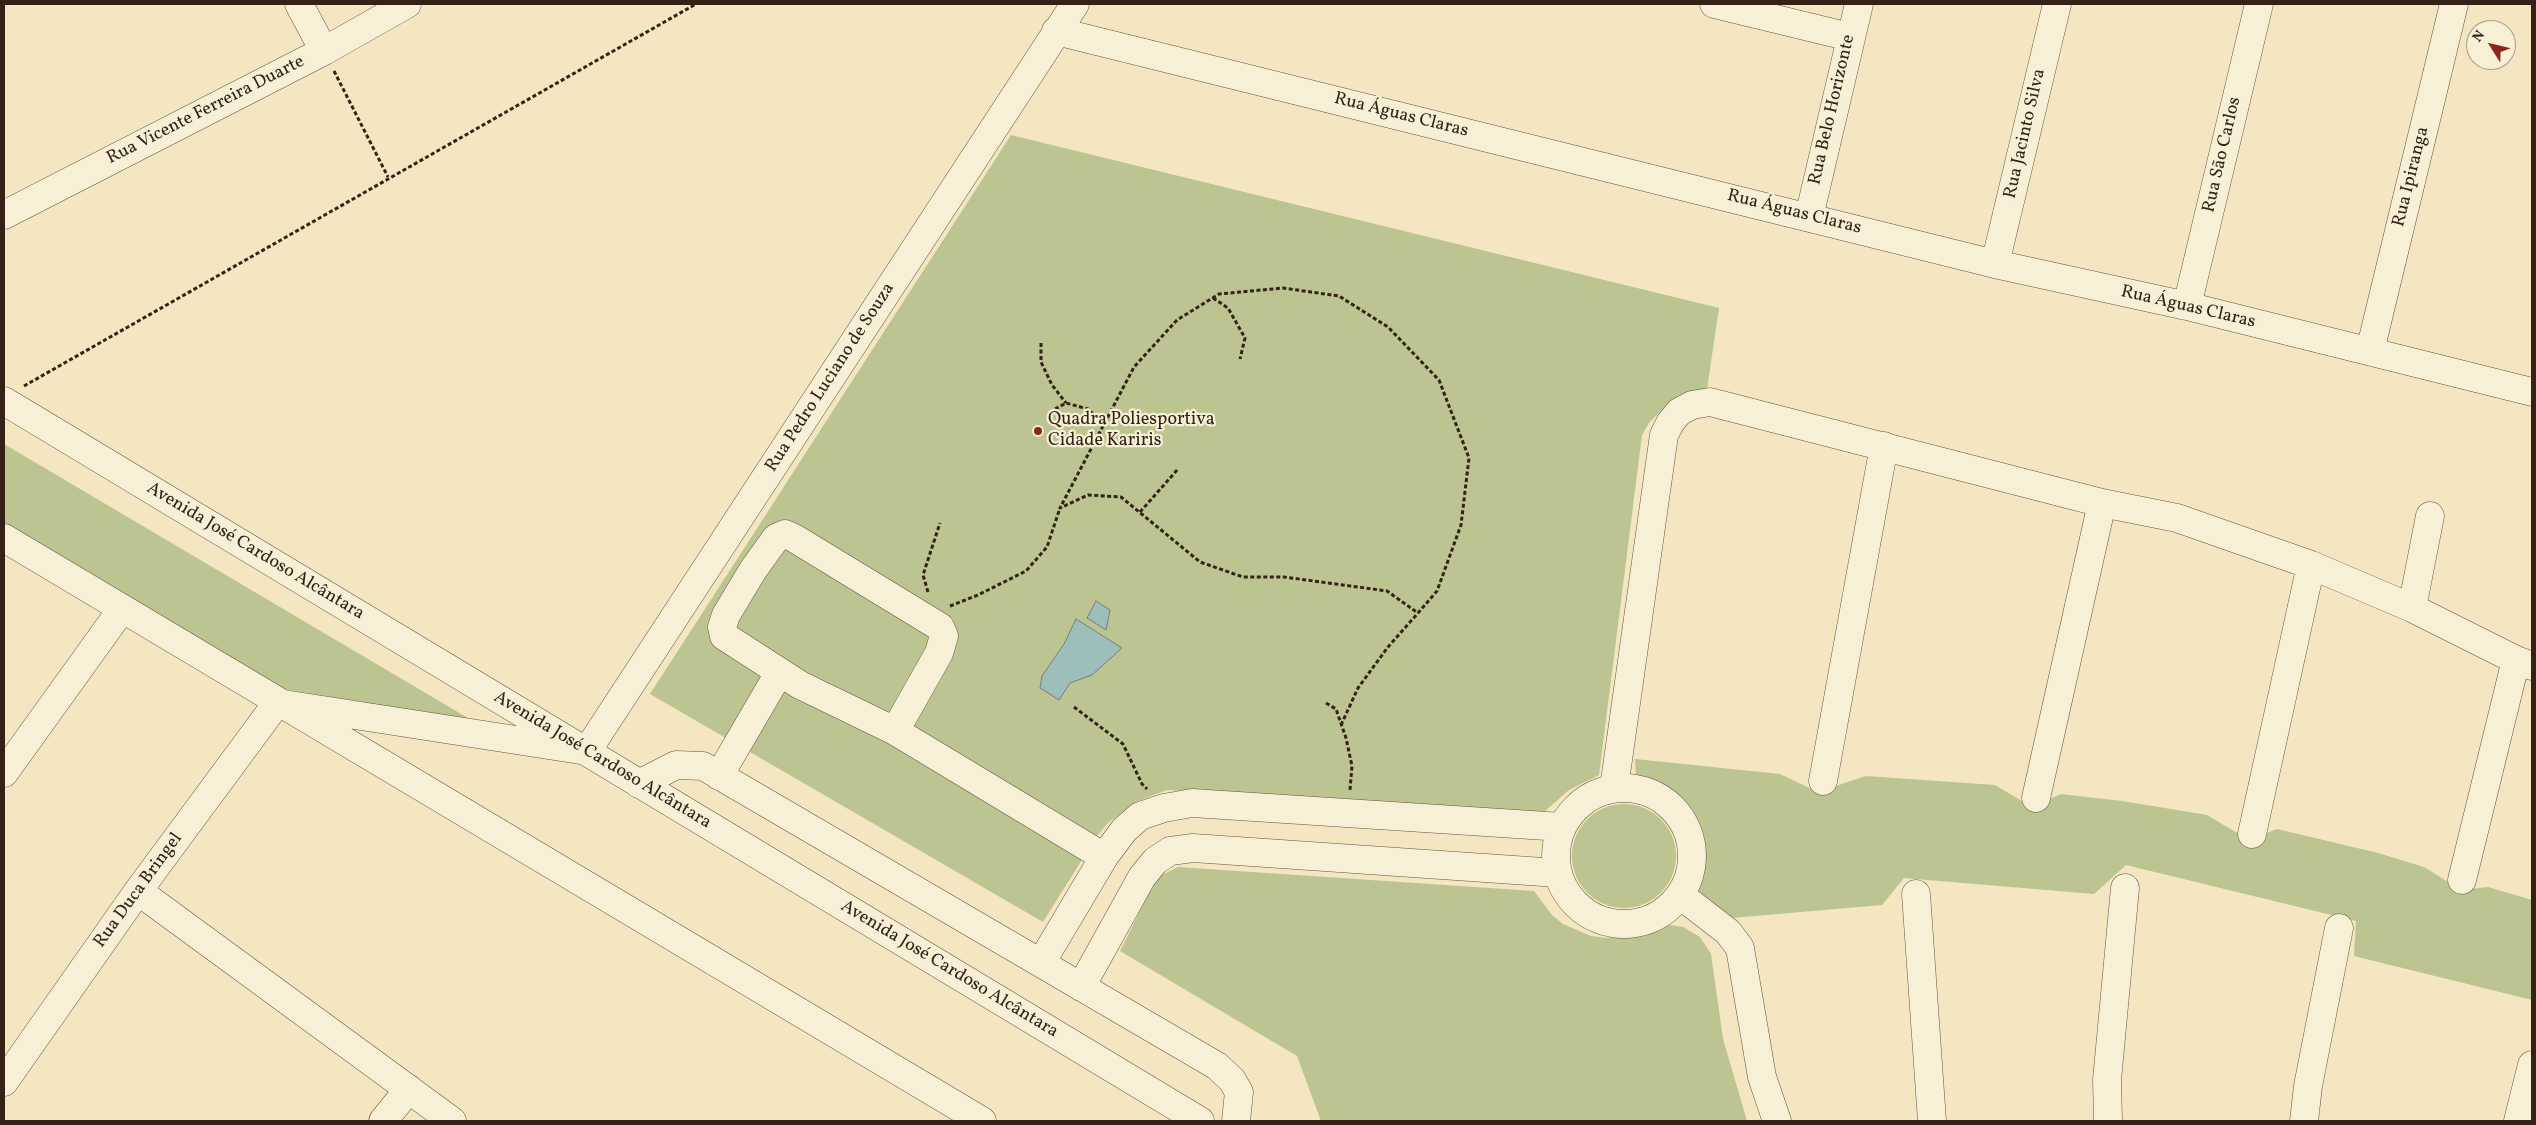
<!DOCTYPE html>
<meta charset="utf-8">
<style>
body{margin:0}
#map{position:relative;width:2536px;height:1125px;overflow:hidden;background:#f3e6c0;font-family:Vollkorn,serif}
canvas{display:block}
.frame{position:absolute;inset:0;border:5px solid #342216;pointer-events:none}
.north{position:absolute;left:2466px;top:20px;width:50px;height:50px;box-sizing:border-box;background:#f7efd6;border:1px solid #a99d89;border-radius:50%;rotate:306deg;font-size:14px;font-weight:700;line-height:20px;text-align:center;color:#342216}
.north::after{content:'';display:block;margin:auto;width:18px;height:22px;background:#8f2418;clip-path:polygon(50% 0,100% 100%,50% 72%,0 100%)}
</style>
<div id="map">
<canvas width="2536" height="1125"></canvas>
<div class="frame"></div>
<div class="north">N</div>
</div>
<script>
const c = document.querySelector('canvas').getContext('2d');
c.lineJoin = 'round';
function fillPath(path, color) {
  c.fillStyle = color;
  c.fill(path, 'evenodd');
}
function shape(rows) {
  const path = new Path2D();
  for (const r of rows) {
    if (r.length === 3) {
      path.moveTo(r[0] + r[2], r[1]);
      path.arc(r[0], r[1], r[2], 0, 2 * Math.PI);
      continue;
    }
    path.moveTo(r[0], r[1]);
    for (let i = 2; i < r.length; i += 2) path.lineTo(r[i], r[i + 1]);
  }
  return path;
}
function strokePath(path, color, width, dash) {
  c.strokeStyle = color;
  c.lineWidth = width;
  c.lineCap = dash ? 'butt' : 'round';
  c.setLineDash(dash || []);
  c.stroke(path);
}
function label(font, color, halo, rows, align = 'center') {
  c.font = font + ' Vollkorn,serif';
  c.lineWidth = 4.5;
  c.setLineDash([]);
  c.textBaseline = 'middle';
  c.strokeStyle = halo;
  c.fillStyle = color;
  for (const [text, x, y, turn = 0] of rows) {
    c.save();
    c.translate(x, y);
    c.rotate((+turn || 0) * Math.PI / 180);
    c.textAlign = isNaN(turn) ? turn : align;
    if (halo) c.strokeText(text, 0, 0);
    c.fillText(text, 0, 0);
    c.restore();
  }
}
fillPath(shape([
 [1011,135,1719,308,1707,389,1681,396,1669,402,1649,423,1642,435,1599,775,1569,790,1543,813,1167,790,1135,802,1108,823,1097,836,1043,922,650,694],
 [4,444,473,721,284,689,4,524],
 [1635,759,1780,774,1818,792,1866,776,1995,785,2032,807,2061,794,2122,801,2207,815,2249,840,2277,829,2378,853,2424,867,2461,890,2488,887,2532,900,2532,1000,2354,956,2356,921,2126,865,2094,894,1904,878,1882,905,1732,918,1696,889,1701,859,1695,829,1688,815,1671,794,1661,786,1636,775],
 [1624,856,52],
 [1178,867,1534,891,1552,915,1563,924,1591,936,1607,938,1624,937,1654,925,1664,924,1683,927,1700,937,1711,954,1723,1039,1747,1121,1321,1121,1297,1056,1120,951,1155,881,1162,875]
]), '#bcc492');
const water = shape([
 [1096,601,1110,610,1106,630,1087,618,1096,601],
 [1076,619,1122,648,1092,675,1070,683,1059,700,1040,688,1042,676,1064,644,1076,619]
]);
fillPath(water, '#9ebebb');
strokePath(water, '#748079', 1);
const minor = shape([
 [299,4,324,51],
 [1714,4,1850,37],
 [1056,31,1995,264,2187,306,2532,392],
 [4,215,324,51,407,4],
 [1809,217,1859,4],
 [1995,264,2057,4],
 [2187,306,2259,4],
 [2370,351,2454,4],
 [4,401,1200,1121],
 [4,538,982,1121],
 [2412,608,2430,516],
 [277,703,587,751,1075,4],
 [895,731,939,653,944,636,940,627,794,538,785,534,776,538,753,570,726,615,722,627,724,636,800,685,895,731,1104,857],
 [4,773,122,609],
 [719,776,779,673],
 [1823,781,1884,446],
 [639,784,676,765,703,766,1217,1066,1232,1080,1239,1092,1236,1121],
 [1614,788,1664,435,1670,423,1679,412,1692,405,1710,402,2102,503,2177,518,2311,565,2412,608,2516,660,2532,666],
 [1624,856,68],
 [2036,798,2102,503],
 [2252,834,2311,565],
 [2462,880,2516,660],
 [138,891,452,1121],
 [1916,894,1932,1121],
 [1680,895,1728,932,1740,948,1762,1077,1777,1121],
 [1041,963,1104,857,1124,830,1140,816,1164,808,1192,803,1562,827],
 [1081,987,1142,877,1155,861,1170,851,1193,848,1558,873],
 [4,1082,138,891,277,703],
 [383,1121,409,1089],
 [2108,1121,2107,1080,2125,888],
 [2304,1121,2308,1086,2339,928],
 [2518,1121,2532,1065]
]);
strokePath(minor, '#645340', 29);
strokePath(shape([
 [334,71,388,177],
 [1213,298,1228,308,1245,338,1240,359],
 [1041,343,1041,362,1052,385,1066,403],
 [24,386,696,4],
 [1055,409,1066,403,1088,409,1104,424],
 [1140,512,1178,469],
 [928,592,923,575,940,523],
 [950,606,978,595,1026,571,1047,547,1060,508],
 [1326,703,1336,709,1346,738,1352,766,1350,790],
 [1074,707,1123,744,1142,784,1147,789],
 [1341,725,1358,688,1388,647,1418,613,1437,591,1461,525,1469,458,1439,380,1388,327,1339,296,1283,288,1219,294,1177,320,1134,367,1060,508,1088,495,1121,497,1200,562,1243,577,1284,577,1387,591,1418,613]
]), '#342216', 3, [4, 2.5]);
strokePath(minor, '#f7efd6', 28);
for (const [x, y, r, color] of [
 [1038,431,5,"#8f2418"]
]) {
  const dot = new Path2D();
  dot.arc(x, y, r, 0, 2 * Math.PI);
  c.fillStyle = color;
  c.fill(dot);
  strokePath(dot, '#f7efd6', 2);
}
label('18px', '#342216', '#f7efd6', [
 ["Rua Belo Horizonte",1833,110,-77],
 ["Rua Vicente Ferreira Duarte",206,111,-27],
 ["Rua Águas Claras",1401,116,14],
 ["Rua Jacinto Silva",2026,134,-77],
 ["Rua São Carlos",2223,155,-77],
 ["Rua Ipiranga",2412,177,-76],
 ["Rua Águas Claras",1794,213,14],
 ["Rua Águas Claras",2188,308,13],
 ["Rua Pedro Luciano de Souza",831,378,-57],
 ["Avenida José Cardoso Alcântara",255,552,31],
 ["Avenida José Cardoso Alcântara",602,761,31],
 ["Rua Duca Bringel",139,891,-54],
 ["Avenida José Cardoso Alcântara",949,970,31]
]);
label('18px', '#342216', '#f7efd6', [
 ["Quadra Poliesportiva",1048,421],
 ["Cidade Kariris",1048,442]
], 'left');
</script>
